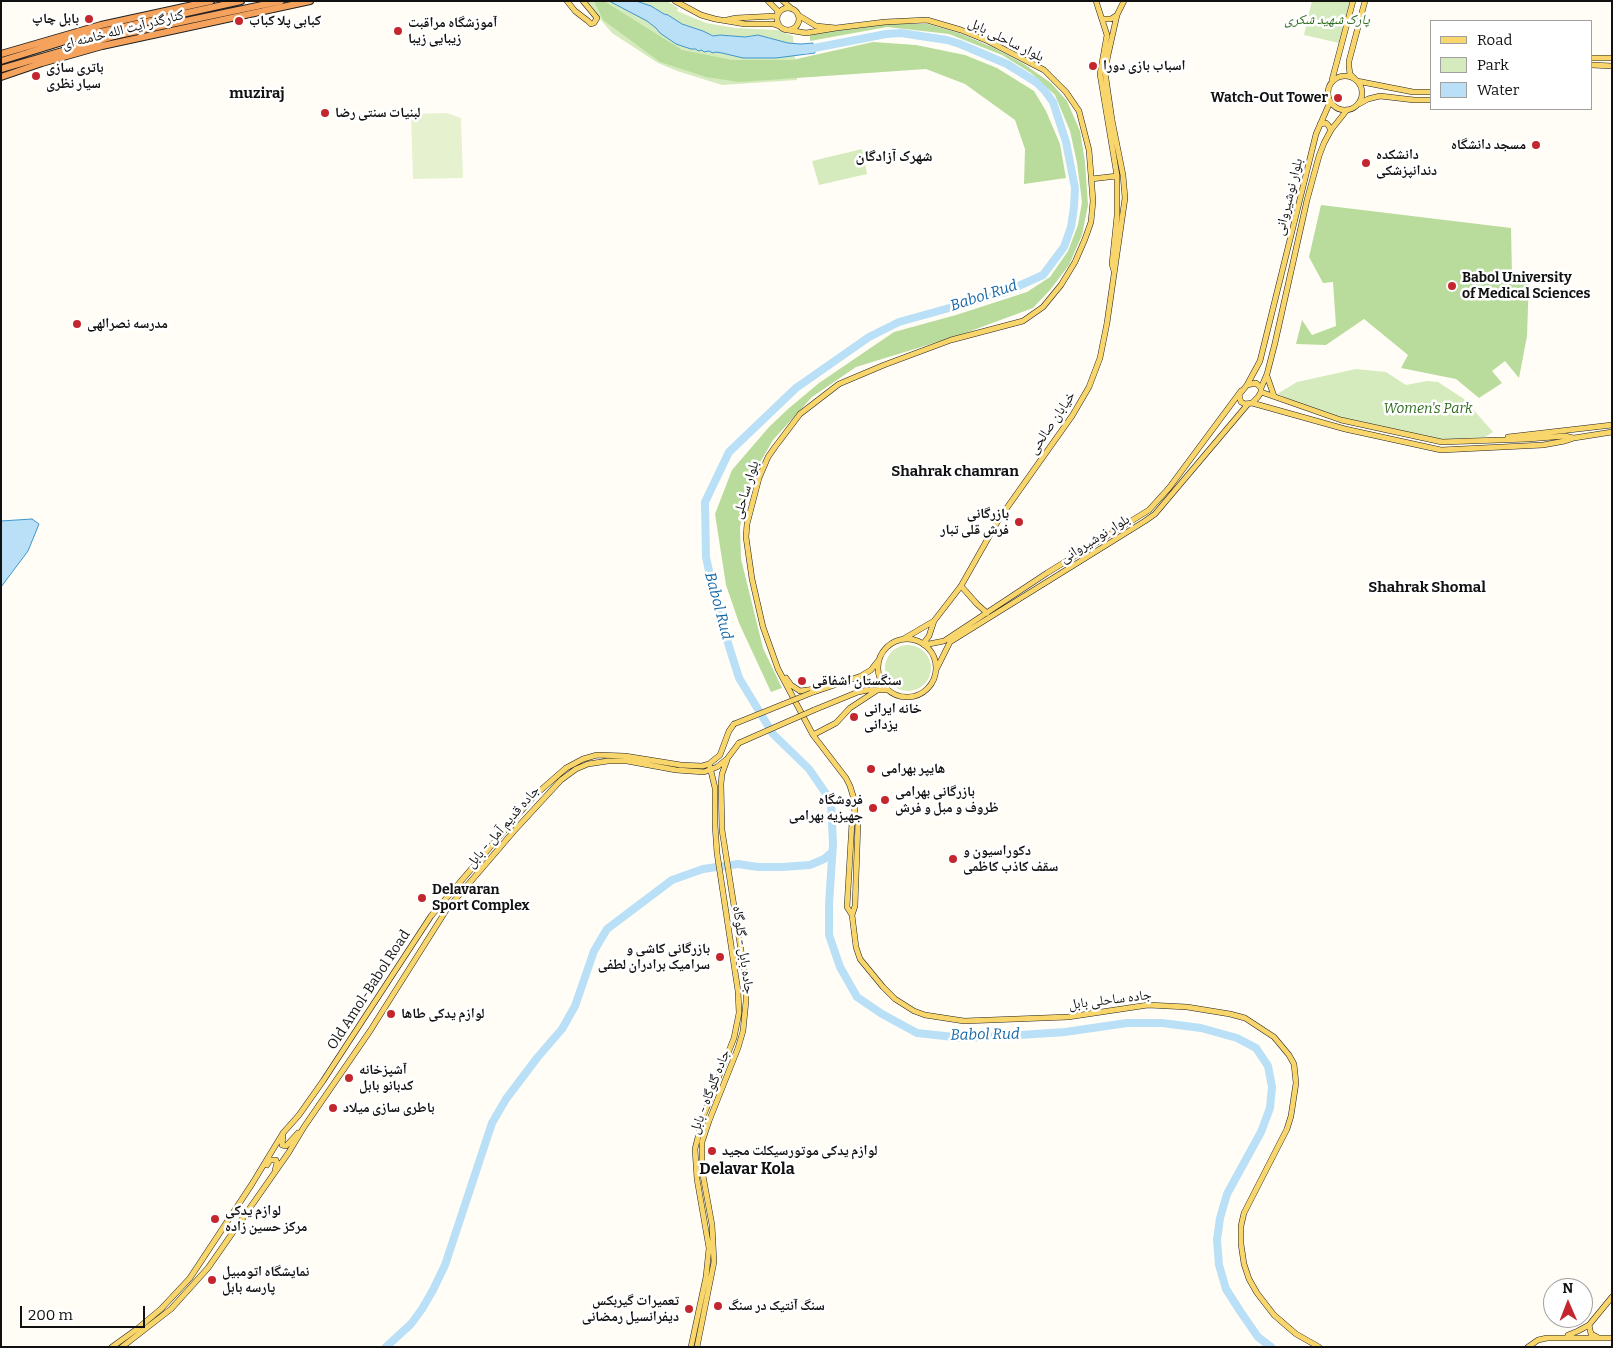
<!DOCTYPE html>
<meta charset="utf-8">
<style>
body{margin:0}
#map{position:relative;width:1613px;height:1348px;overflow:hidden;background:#fffdf5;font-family:Bitter,serif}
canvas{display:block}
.frame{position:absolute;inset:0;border:2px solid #111;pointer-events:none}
.legend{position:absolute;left:1430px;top:20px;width:162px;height:90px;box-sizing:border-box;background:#fff;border:1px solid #a0a0a0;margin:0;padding:6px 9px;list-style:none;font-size:15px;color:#111}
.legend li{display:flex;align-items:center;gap:10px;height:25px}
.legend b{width:25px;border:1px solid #a0a0a0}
.north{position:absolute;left:1543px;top:1278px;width:50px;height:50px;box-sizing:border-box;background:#fff;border:1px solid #a0a0a0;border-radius:50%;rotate:359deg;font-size:14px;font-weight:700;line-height:20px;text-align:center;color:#111}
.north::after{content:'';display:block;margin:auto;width:18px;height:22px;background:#c4262e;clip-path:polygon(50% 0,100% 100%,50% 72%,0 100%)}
.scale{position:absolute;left:20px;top:1306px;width:125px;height:22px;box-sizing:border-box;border:2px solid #111;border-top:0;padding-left:6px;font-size:15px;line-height:18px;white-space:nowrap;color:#111;-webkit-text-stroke:4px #fff;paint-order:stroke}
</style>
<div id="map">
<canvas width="1613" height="1348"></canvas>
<div class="frame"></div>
<ul class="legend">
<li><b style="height:6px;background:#f9d66b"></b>Road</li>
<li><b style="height:14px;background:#d5ebbd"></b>Park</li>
<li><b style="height:14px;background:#b9e0f7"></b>Water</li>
</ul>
<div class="north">N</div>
<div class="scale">200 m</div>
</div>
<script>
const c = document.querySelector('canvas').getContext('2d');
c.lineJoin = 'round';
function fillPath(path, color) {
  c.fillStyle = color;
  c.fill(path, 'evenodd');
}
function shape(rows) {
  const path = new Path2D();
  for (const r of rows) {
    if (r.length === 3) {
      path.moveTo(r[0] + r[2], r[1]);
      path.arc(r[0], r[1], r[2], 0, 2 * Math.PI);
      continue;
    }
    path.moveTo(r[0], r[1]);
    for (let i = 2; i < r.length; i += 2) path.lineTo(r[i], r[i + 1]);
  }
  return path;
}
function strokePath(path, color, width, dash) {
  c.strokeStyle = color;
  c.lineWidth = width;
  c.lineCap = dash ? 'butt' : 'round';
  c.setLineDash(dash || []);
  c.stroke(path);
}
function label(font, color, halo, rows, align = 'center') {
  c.font = font + ' Bitter,"Noto Naskh Arabic",serif';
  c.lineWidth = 5;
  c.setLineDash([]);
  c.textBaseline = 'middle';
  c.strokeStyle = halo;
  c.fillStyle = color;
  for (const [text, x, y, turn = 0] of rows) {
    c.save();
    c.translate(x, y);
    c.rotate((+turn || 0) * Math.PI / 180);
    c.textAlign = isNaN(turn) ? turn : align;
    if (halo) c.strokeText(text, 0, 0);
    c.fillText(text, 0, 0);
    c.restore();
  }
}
fillPath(shape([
 [585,1,667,1,678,8,677,11,706,23,735,28,777,30,793,36,797,80,722,85,677,71,658,63,612,33],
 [1312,1,1350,1,1339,43,1304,35],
 [862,149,867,174,819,185,812,161],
 [1356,369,1386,372,1406,385,1427,381,1438,382,1464,399,1493,432,1485,437,1440,440,1400,433,1324,413,1277,394,1297,382],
 [908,668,23]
]), '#d5ebbd');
fillPath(shape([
 [594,1,604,1,682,50,732,60,792,60,873,42,916,45,965,55,997,68,1034,91,1046,111,1060,144,1066,178,1024,184,1025,149,1015,120,965,84,926,69,739,82,706,77,660,62,603,20],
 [886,24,928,24,959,33,992,47,1024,64,1051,83,1067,101,1080,131,1085,162,1088,205,1082,235,1069,265,1050,290,1033,308,957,336,856,367,812,397,773,440,751,478,740,527,741,559,763,648,782,688,771,692,739,623,726,585,715,514,732,470,769,427,788,409,819,383,894,332,956,315,1027,292,1050,277,1068,251,1078,225,1082,202,1077,163,1070,131,1055,95,1031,73,1002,55,949,34,887,27,810,41,810,34],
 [1321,205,1511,228,1512,275,1529,277,1527,336,1519,378,1505,361,1492,371,1502,383,1479,398,1456,379,1401,368,1408,355,1364,319,1326,345,1296,344,1302,320,1312,335,1336,326,1333,282,1323,283,1309,257]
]), '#b9dc9c');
fillPath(shape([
 [447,113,461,118,463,178,413,179,411,114]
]), '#e6f2cf');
const water = shape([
 [609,1,636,1,651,6,664,14,668,15,682,24,703,31,713,36,720,35,745,37,758,35,788,43,801,44,813,43,815,53,776,58,743,58,722,53,716,52,713,53,709,51,704,52,702,50,698,51,696,49,691,49,676,44,660,33,656,28,647,21,609,1],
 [32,519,39,524,28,551,1,587,1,521,32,519]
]);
fillPath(water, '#b9e0f7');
strokePath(water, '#3f96cf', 1);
strokePath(shape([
 [804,50,886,34,901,33,947,40,960,44,1007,64,1036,82,1045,91,1053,102,1066,142,1075,188,1074,207,1071,227,1064,247,1043,275,1003,293,899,322,869,337,796,388,729,452,705,502,706,557,717,608,739,678,773,734,809,769,831,801,833,844,829,904,829,935,840,967,857,997,882,1014,917,1033,963,1038,1020,1035,1065,1032,1127,1023,1162,1023,1201,1028,1237,1038,1256,1048,1268,1066,1272,1087,1270,1108,1261,1132,1227,1194,1220,1218,1217,1240,1219,1265,1226,1289,1240,1311,1258,1337,1271,1347],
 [386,1347,411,1324,422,1309,433,1290,445,1265,492,1123,506,1099,537,1058,562,1029,575,1006,594,951,607,929,672,880,703,869,738,864,758,867,782,867,810,865,824,859,832,852]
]), '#b9e0f7', 8);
const major = shape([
 [567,1,575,11,588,21,591,24,594,23,597,18,583,1],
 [675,1,701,15,715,19,745,24,773,24,779,26],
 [783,1,792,9],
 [1096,1,1107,35,1100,74,1117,176,1117,216,1112,264,1114,271],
 [1365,1,1349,61,1349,67,1350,74,1357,81,1413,92,1432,92],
 [788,19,11],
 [1103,19,1111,19,1117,15],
 [727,20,736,18,776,16,778,14,777,10,768,1],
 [836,28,885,22,927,20,961,30,988,41,1044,70,1066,92,1079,111,1089,150,1093,201,1091,222,1085,239,1075,262,1061,285,1043,307,1023,321,951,340,884,365,839,384,800,414,775,447,768,457,759,478,747,524,746,537,752,579,763,627,778,669,813,735,846,778,850,786,854,799,855,817],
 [788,30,806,33,836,28,816,26,798,15],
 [1592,58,1612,58],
 [1592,65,1612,66],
 [1345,93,17],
 [1332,80,1353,1],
 [1359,104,1368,99,1380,96,1414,100,1432,100],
 [1320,124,1326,123,1328,125,1331,130],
 [1091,179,1117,176],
 [1267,376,1274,396],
 [1247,385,1260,361,1316,134,1330,102],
 [1261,388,1256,383,1247,385,1239,395,1241,402,1245,404,1252,403,1258,397,1261,392,1261,388,1267,374,1275,343,1307,200,1319,156,1324,143,1331,130,1347,110],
 [1261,392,1341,420,1442,442,1528,439,1565,436,1573,438],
 [1252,403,1345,429,1441,450,1543,445,1565,441,1574,438,1612,432],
 [1508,437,1612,425],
 [961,586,977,604,987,613],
 [934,621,961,586,999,519,1072,416,1089,387,1100,358,1107,323,1125,198,1123,175,1112,120,1105,72,1108,55,1117,15,1124,1],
 [905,638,934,621,929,636,923,644],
 [907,668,29],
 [924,645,944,641,1047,573,1149,510,1169,488,1241,391],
 [936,670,950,642,1145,521,1155,514,1248,404],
 [786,678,791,685,800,691,815,689],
 [811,693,861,676,871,670,878,661],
 [814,710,858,692,868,690,888,690],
 [813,735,836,723,850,708,879,689],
 [852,915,847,907,852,822,855,817,858,822,855,906,852,915,856,947,860,959,883,987,895,999,914,1011,925,1015,964,1021,1068,1017,1148,1005,1187,1007,1230,1014,1245,1018,1274,1037,1289,1055,1294,1064,1296,1083,1291,1116,1287,1129,1244,1213,1241,1226,1241,1244,1244,1264,1249,1279,1257,1293,1274,1315,1296,1334,1319,1347],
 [283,1136,282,1145,286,1146,298,1133],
 [267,1165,270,1160,276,1160,277,1163,275,1170],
 [1589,1325,1612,1297],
 [1568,1335,1578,1331,1589,1325,1591,1334,1597,1337],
 [112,1347,137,1329,161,1309,190,1278,252,1184,283,1133,299,1115,323,1081,431,916,534,796,566,768,583,759,597,755,625,756,681,765,702,766,709,764,720,755,729,731,734,724],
 [122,1347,171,1309,208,1268,289,1152,304,1127,370,1031,447,909,514,831,561,780,576,769,588,764,608,761,627,761,676,770,704,772,717,767,727,759,739,743],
 [691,1347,706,1277,709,1248,697,1179,695,1149,703,1117,734,1038,739,1013,738,991,717,853,715,825,715,788,710,767],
 [697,1347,714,1262,712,1225,702,1170,702,1142,709,1121,738,1048,743,1031,746,1001,746,982,722,830,721,784,722,774,727,760],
 [1528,1347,1538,1340,1547,1338,1612,1338]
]);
const highway = shape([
 [1,54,101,25,211,1],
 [1,61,82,36,241,1],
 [1,69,114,36,281,1],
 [1,77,42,63,102,46,310,1]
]);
strokePath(major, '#222', 6);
strokePath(highway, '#222', 8);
strokePath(major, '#f9d66b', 5);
strokePath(highway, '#f5a25d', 6);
const majorBridge = shape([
 [734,724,811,693],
 [739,743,814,710]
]);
strokePath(majorBridge, '#222', 6, []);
strokePath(majorBridge, '#f9d66b', 5);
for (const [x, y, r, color] of [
 [89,19,5,"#c4262e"],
 [239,21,5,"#c4262e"],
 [398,31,5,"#c4262e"],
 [1093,66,5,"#c4262e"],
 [36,76,5,"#c4262e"],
 [1338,98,5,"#c4262e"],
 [325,113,5,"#c4262e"],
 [1536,145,5,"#c4262e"],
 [1366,163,5,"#c4262e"],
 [1452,286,5,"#c4262e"],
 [77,324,5,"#c4262e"],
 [1019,522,5,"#c4262e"],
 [802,681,5,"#c4262e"],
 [854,717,5,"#c4262e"],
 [871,769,5,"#c4262e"],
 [885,800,5,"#c4262e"],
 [873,808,5,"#c4262e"],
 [953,859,5,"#c4262e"],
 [422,898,5,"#c4262e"],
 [720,957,5,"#c4262e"],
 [391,1014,5,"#c4262e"],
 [349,1078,5,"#c4262e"],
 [333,1108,5,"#c4262e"],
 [712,1151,5,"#c4262e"],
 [215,1219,5,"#c4262e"],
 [212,1280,5,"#c4262e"],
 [718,1306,5,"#c4262e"],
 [689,1309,5,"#c4262e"]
]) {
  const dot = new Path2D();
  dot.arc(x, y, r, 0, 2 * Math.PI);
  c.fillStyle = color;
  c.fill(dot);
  strokePath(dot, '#fff', 2);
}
label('bold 14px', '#111', '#fff', [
 ["بابل چاپ",79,19,"right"],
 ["کبابی پلا کباب",249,21],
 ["آموزشگاه مراقبت",408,23],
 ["زیبایی زیبا",408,39],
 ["اسباب بازی دورا",1103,66],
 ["باتری سازی",46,68],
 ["سیار نظری",46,84],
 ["Watch-Out Tower",1328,98,"right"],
 ["لبنیات سنتی رضا",335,113],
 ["مسجد دانشگاه",1526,145,"right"],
 ["دانشکده",1376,155],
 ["دندانپزشکی",1376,171],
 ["Babol University",1462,278],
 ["of Medical Sciences",1462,294],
 ["مدرسه نصرالهی",87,324],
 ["بازرگانی",1009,514,"right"],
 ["فرش قلی تبار",1009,530,"right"],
 ["سنگستان اشفاقی",812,681],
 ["خانه ایرانی",864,709],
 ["یزدانی",864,725],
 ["هایپر بهرامی",881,769],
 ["بازرگانی بهرامی",895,792],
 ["ظروف و مبل و فرش",895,808],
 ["فروشگاه",863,800,"right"],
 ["جهیزیه بهرامی",863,816,"right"],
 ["دکوراسیون و",963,851],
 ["سقف کاذب کاظمی",963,867],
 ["Delavaran",432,890],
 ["Sport Complex",432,906],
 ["بازرگانی کاشی و",710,949,"right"],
 ["سرامیک برادران لطفی",710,965,"right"],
 ["لوازم یدکی طاها",401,1014],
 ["آشپزخانه",359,1070],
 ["کدبانو بابل",359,1086],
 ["باطری سازی میلاد",343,1108],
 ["لوازم یدکی موتورسیکلت مجید",722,1151],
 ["لوازم یدکی",225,1211],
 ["مرکز حسین زاده",225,1227],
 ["نمایشگاه اتومبیل",222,1272],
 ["پارسه بابل",222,1288],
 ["تعمیرات گیربکس",679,1301,"right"],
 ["دیفرانسیل رمضانی",679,1317,"right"],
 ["سنگ آنتیک در سنگ",728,1306]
], 'left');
label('italic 14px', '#2f6b1f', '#fff', [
 ["پارک شهید شکری",1327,20],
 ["Women's Park",1428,409]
]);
label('14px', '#111', '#fff', [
 ["کنارگذر آیت الله خامنه ای",123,30,-14],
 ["بلوار ساحلی بابل",1006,40,26],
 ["بلوار نوشیروانی",1289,197,-76],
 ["خيابان صالحی",1052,423,-56],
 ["بلوار ساحلی",746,490,-73],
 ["بلوار نوشیروانی",1095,539,-32],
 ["جاده قدیم آمل - بابل",503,827,-49],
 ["جاده بابل - گلوگاه",743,950,82],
 ["Old Amol-Babol Road",369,990,-57],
 ["جاده ساحلی بابل",1110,1000,-7],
 ["جاده گلوگاه - بابل",710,1092,-69]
]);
label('bold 15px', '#111', '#fff', [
 ["muziraj",257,94],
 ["شهرک آزادگان",894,157],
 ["Shahrak chamran",955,472],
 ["Shahrak Shomal",1427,588]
]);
label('italic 15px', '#1768a6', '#fff', [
 ["Babol Rud",984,296,-18],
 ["Babol Rud",718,606,75],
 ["Babol Rud",985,1035,-1]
]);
label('bold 16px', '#111', '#fff', [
 ["Delavar Kola",747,1170]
]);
</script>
